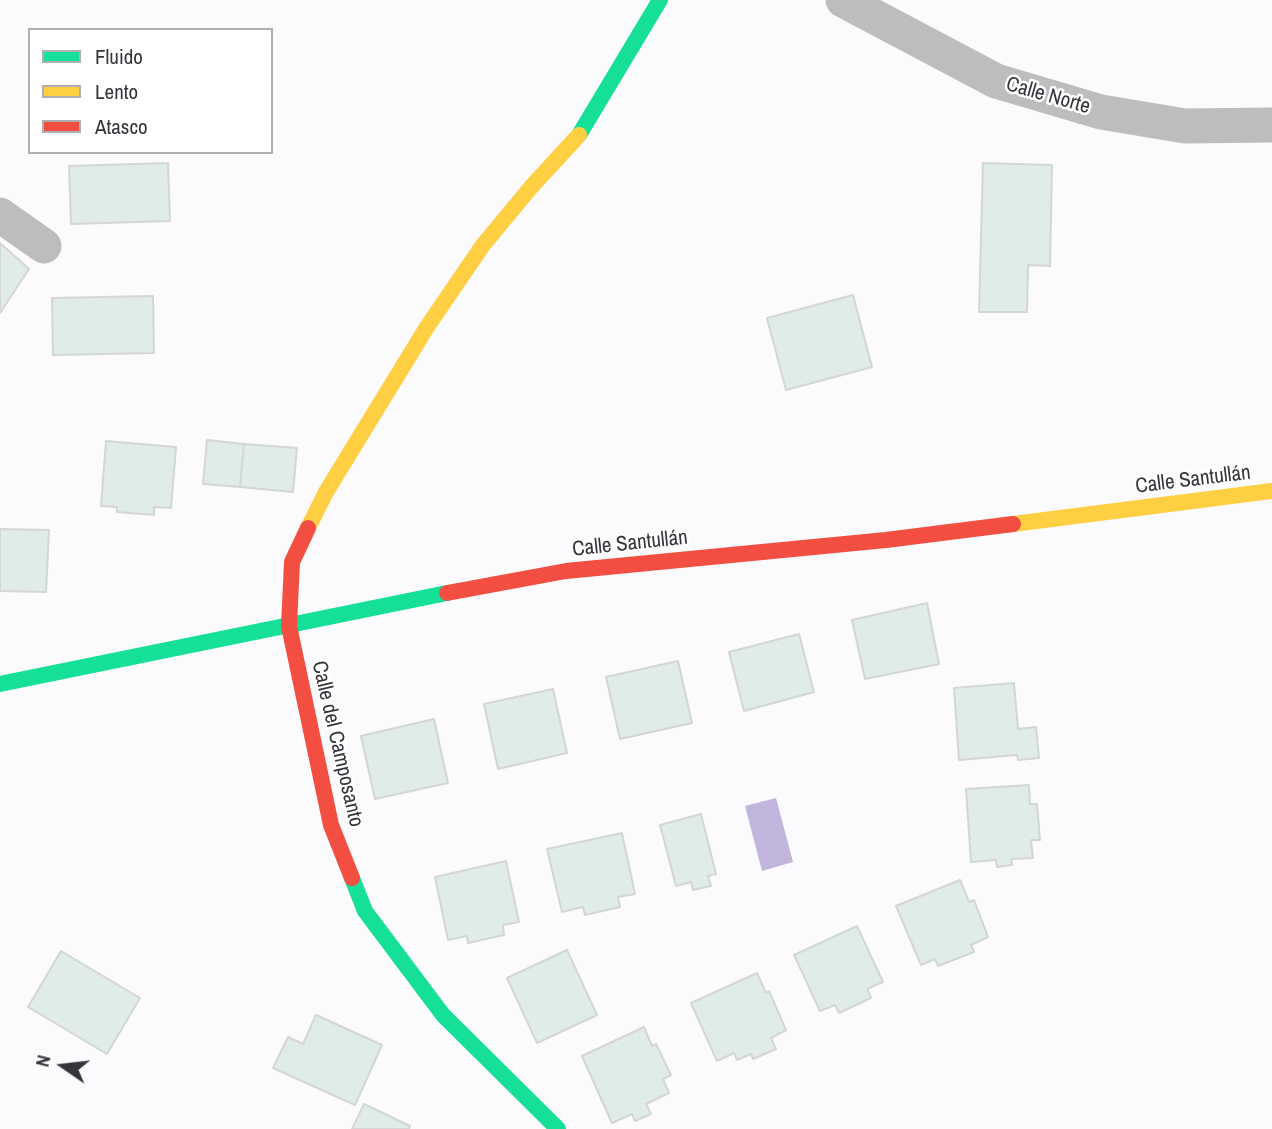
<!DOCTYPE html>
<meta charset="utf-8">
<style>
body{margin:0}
#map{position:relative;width:1272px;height:1129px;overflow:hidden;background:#fbfafd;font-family:"Archivo Narrow",sans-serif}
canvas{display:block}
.legend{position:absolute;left:28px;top:28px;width:245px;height:126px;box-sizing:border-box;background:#fff;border:2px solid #afaeb1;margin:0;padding:9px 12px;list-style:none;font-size:21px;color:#37353b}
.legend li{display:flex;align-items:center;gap:14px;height:35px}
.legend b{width:35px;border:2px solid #afaeb1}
.north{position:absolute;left:28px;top:1031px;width:70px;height:70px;-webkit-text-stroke:5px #fff;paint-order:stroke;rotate:284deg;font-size:19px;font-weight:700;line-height:28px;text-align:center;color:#37353b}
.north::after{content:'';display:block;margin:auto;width:24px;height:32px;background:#37353b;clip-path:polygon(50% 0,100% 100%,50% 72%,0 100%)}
</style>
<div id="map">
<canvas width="1272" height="1129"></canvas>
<ul class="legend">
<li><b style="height:9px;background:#16e098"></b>Fluido</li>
<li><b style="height:9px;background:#ffcf43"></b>Lento</li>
<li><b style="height:9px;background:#f24e42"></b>Atasco</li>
</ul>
<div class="north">N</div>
</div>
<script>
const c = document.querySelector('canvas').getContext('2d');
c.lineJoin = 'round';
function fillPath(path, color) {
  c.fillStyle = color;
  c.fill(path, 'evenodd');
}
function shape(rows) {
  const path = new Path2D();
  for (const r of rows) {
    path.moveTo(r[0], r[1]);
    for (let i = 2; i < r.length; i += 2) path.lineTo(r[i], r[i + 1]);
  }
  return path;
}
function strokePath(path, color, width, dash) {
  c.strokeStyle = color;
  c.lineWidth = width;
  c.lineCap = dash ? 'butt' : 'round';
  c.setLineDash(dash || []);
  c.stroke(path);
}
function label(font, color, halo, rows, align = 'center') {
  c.font = font + ' "Archivo Narrow",sans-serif';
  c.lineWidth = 5;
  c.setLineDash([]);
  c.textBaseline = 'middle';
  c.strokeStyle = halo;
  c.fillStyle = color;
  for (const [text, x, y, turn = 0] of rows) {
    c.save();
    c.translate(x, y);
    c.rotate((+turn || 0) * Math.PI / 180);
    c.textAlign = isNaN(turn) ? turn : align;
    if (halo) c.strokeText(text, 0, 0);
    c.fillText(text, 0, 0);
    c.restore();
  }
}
fillPath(shape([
 [776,798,793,862,762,871,745,806]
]), '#c1b5dd');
const building = shape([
 [168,163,170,221,71,224,69,166,168,163],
 [983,163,1052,165,1050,266,1028,265,1027,312,979,312,983,163],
 [0,243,29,269,0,313,0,243],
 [853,295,872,367,786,390,767,318,853,295],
 [153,296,154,353,53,355,52,298,153,296],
 [207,440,244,444,240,487,203,484,207,440],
 [106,441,176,447,171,508,154,507,154,515,117,512,117,507,101,506,106,441],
 [244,444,297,448,293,492,240,487,244,444],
 [0,529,49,530,46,592,0,591,0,529],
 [927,603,939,664,865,679,852,620,927,603],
 [799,634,814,692,744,711,729,652,799,634],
 [678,661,692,723,620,739,606,677,678,661],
 [1014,683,1018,729,1036,727,1039,758,1018,760,1017,755,959,760,954,688,1014,683],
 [553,689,567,753,498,769,484,704,553,689],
 [434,719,448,783,375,799,361,736,434,719],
 [1029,785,1030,804,1037,804,1040,840,1031,840,1033,858,1011,859,1012,865,997,867,996,860,971,862,966,789,1029,785],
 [701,814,716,874,708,876,711,886,693,890,691,882,676,886,660,825,701,814],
 [622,833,635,894,618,897,620,907,585,915,583,907,562,912,547,849,622,833],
 [506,861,519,922,503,925,504,935,468,943,467,936,448,940,435,877,506,861],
 [960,880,969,902,974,900,988,937,971,945,974,952,938,966,935,959,921,965,896,906,960,880],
 [857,926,883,982,867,989,871,998,839,1013,835,1005,820,1011,794,955,857,926],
 [567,950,597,1015,537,1043,507,978,567,950],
 [61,951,140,998,107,1054,28,1007,61,951],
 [757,973,766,993,769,991,786,1030,771,1038,776,1049,753,1059,751,1054,737,1060,734,1053,717,1061,691,1003,757,973],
 [316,1015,382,1045,355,1105,273,1068,288,1037,303,1044,316,1015],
 [644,1027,652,1046,656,1044,671,1075,663,1079,669,1093,646,1104,651,1114,635,1121,632,1114,612,1123,582,1056,644,1027],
 [364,1104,410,1126,409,1129,352,1129,364,1104]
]);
fillPath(building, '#e0ece6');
strokePath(building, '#d4d6d5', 2);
strokePath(shape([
 [843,0,996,81,1101,112,1185,126,1272,125],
 [0,215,44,246]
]), '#bdbdbf', 35);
strokePath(shape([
 [579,135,660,0],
 [0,684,447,593],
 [352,878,365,911,443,1015,558,1129]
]), '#16e098', 16);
strokePath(shape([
 [1013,524,1272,491],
 [308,528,326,492,427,327,483,245,532,186,579,135]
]), '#ffcf43', 16);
strokePath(shape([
 [308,528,292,562,289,626,331,825,352,878],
 [447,593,566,571,886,540,1013,524]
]), '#f24e42', 16);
label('21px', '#37353b', '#fff', [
 ["Calle Norte",1048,96,16],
 ["Calle Santullán",1193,480,-7],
 ["Calle Santullán",630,544,-6],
 ["Calle del Camposanto",337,744,77]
]);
</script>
